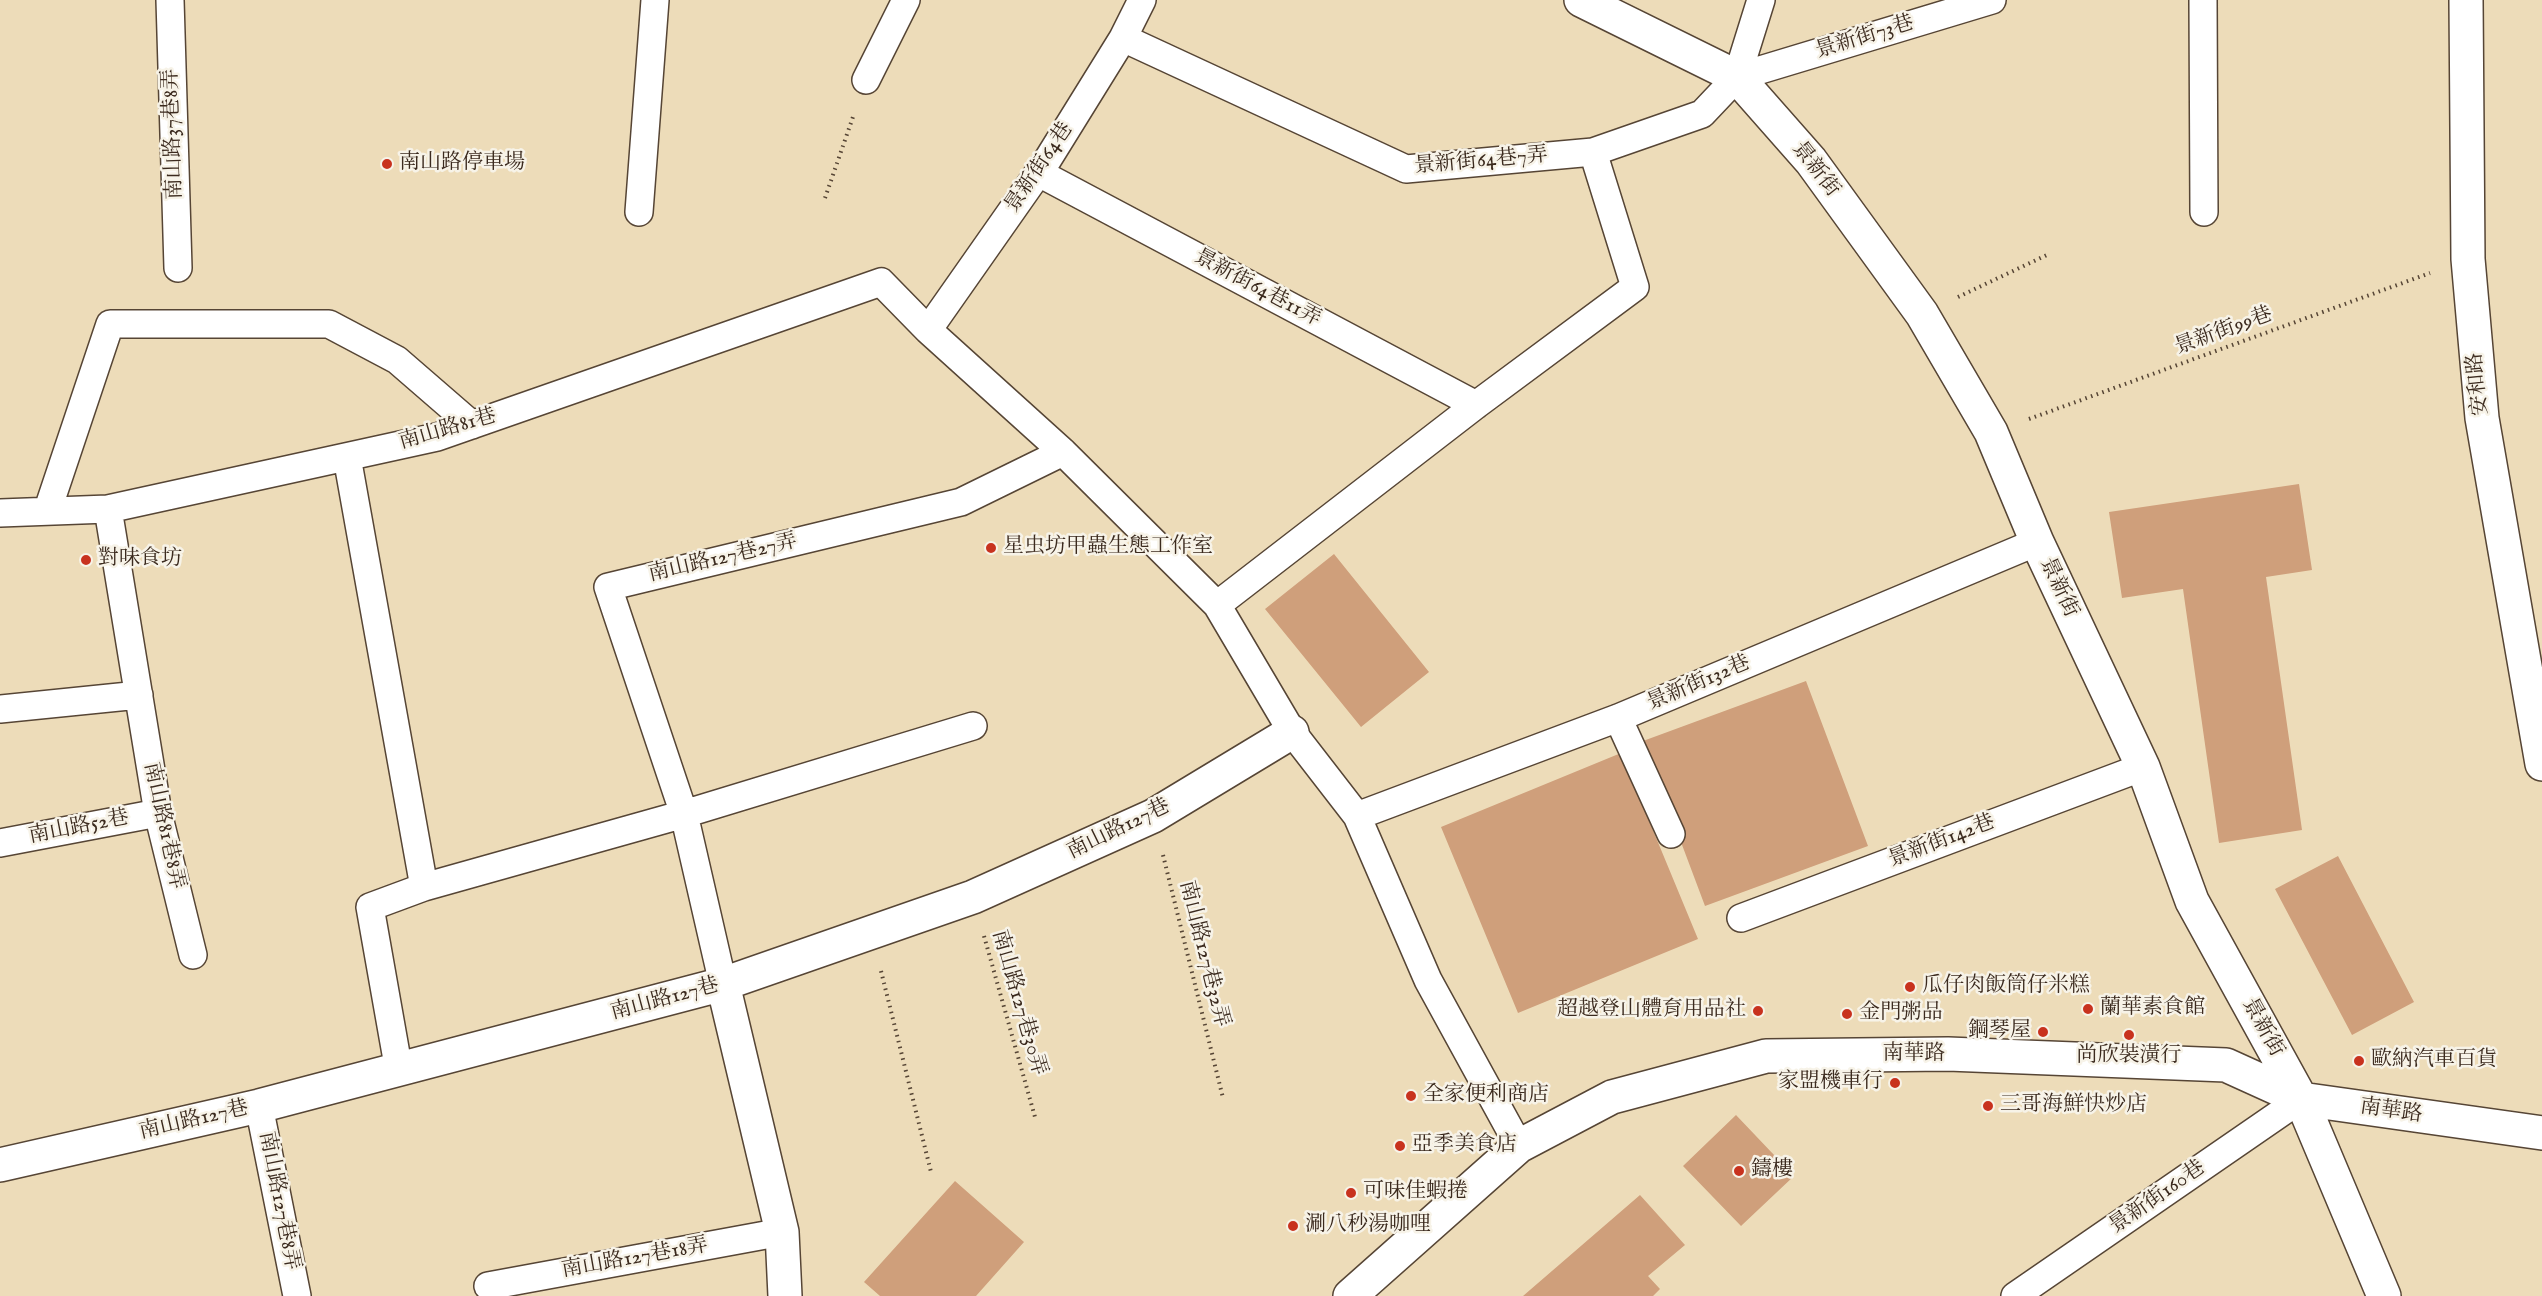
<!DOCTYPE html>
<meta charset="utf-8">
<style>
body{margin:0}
canvas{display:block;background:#eddcb9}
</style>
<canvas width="2542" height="1296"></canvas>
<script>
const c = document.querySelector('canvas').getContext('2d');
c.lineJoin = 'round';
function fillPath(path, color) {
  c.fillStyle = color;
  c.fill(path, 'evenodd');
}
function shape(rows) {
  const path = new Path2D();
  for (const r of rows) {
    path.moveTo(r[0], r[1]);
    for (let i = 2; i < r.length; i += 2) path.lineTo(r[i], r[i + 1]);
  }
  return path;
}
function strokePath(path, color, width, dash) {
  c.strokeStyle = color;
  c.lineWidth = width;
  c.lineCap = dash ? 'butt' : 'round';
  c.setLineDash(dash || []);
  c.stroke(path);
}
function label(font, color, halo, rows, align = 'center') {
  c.font = font + ' "IM FELL English","Noto Serif TC",serif';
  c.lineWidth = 5;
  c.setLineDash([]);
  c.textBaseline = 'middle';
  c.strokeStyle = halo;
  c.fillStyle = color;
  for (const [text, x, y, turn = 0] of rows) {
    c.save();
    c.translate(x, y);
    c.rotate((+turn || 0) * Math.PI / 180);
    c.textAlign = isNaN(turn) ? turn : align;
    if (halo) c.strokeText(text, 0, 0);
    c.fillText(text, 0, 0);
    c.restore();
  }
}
fillPath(shape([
 [2299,484,2312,570,2266,577,2302,830,2219,843,2183,589,2122,598,2109,512],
 [1334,554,1429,672,1361,727,1265,609],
 [1806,681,1868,846,1705,906,1643,741],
 [1621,753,1698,939,1518,1013,1441,827],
 [2338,856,2414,1002,2352,1035,2275,889],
 [1736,1115,1794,1176,1741,1226,1683,1166],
 [955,1181,1024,1242,976,1296,880,1296,864,1282],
 [1640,1195,1685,1245,1648,1276,1660,1289,1653,1296,1523,1296]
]), '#cf9f7b');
const service = shape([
 [170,0,178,268],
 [2203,0,2204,212],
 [1123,38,1406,169,1593,152,1702,114,1737,77,1761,0],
 [1737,77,1992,0],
 [866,80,906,0],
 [1039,173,1476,405],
 [639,212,655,0],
 [928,330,1048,159,1123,38,1142,0],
 [347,457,424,887],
 [48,509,110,324,329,324,397,360,472,425],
 [108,509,158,813,193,955],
 [0,513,108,509,437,437,881,282,928,330,1063,452,1217,605,1292,732,1357,816,1428,980,1519,1146],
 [1217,605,1476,405,1635,287,1593,152],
 [0,709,139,695],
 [1618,718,1671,834],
 [1357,816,1618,718,2037,542],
 [0,843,158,813],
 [1741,918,2143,767],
 [723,984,684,814,608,587,961,502,1063,452],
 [399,1071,370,907,424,887,684,814,973,726],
 [259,1106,297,1296],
 [488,1286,782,1232],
 [2015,1296,2301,1099]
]);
const minor = shape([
 [1581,0,1737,77,1811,161,1922,314,1991,432,2037,542,2143,767,2192,901,2301,1099,2384,1296],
 [2466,0,2468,259,2482,418,2542,764],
 [723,984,782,1232,785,1296],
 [0,1165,259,1106,723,984,973,897,1153,816,1292,732],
 [1350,1296,1519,1146,1612,1097,1766,1056,1948,1054,2226,1065,2301,1099,2542,1133]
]);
strokePath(service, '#564535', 30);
strokePath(minor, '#564535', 36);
strokePath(shape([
 [825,198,854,114],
 [1958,297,2049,254],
 [2029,419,2430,273],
 [1163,855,1223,1098],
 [984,936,1035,1117],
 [881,971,931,1172]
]), '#564535', 4, [1.5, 4.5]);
strokePath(service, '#fff', 27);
strokePath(minor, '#fff', 33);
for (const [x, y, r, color] of [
 [387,164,6,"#c8321e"],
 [991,548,6,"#c8321e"],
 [86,560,6,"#c8321e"],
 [1910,987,6,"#c8321e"],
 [2088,1009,6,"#c8321e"],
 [1758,1011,6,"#c8321e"],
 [1847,1014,6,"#c8321e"],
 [2043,1032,6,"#c8321e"],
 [2129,1035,6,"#c8321e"],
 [2359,1061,6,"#c8321e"],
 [1895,1083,6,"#c8321e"],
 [1411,1096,6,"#c8321e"],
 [1988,1106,6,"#c8321e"],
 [1400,1146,6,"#c8321e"],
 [1739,1171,6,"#c8321e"],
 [1351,1193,6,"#c8321e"],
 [1293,1226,6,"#c8321e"]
]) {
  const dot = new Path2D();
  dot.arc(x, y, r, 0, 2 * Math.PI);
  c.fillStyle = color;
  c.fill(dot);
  strokePath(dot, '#f7f3e8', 2);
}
label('21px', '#3b2a1e', '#f7f3e8', [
 ["景新街73巷",1865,38,-17],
 ["南山路37巷8弄",174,134,-92],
 ["景新街64巷7弄",1481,162,-5],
 ["景新街64巷",1040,168,-56],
 ["景新街",1815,170,52],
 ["景新街64巷11弄",1257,289,28],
 ["景新街99巷",2224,332,-20],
 ["安和路",2479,384,-96],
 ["南山路81巷",448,430,-16],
 ["南山路127巷27弄",723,559,-13],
 ["景新街",2058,588,65],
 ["景新街132巷",1699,684,-23],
 ["南山路81巷8弄",163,826,78],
 ["南山路52巷",79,828,-11],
 ["南山路127巷",1119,830,-26],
 ["景新街142巷",1942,842,-21],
 ["南山路127巷32弄",1203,954,76],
 ["南山路127巷",665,1000,-15],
 ["南山路127巷30弄",1018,1003,74],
 ["景新街",2262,1028,61],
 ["南華路",1914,1055],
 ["南華路",2391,1112,8],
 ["南山路127巷",194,1121,-13],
 ["景新街160巷",2158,1198,-35],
 ["南山路127巷8弄",278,1201,79],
 ["南山路127巷18弄",635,1259,-10]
]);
label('21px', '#3b2a1e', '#f7f3e8', [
 ["南山路停車場",399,164],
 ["星虫坊甲蟲生態工作室",1003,548],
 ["對味食坊",98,560],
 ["瓜仔肉飯筒仔米糕",1922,987],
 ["蘭華素食館",2100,1009],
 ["超越登山體育用品社",1746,1011,"right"],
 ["金門粥品",1859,1014],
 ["鋼琴屋",2031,1032,"right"],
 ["尚欣裝潢行",2129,1057,"center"],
 ["歐納汽車百貨",2371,1061],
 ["家盟機車行",1883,1083,"right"],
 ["全家便利商店",1423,1096],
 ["三哥海鮮快炒店",2000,1106],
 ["亞季美食店",1412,1146],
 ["鑄樓",1751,1171],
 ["可味佳蝦捲",1363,1193],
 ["涮八秒湯咖哩",1305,1226]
], 'left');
</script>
